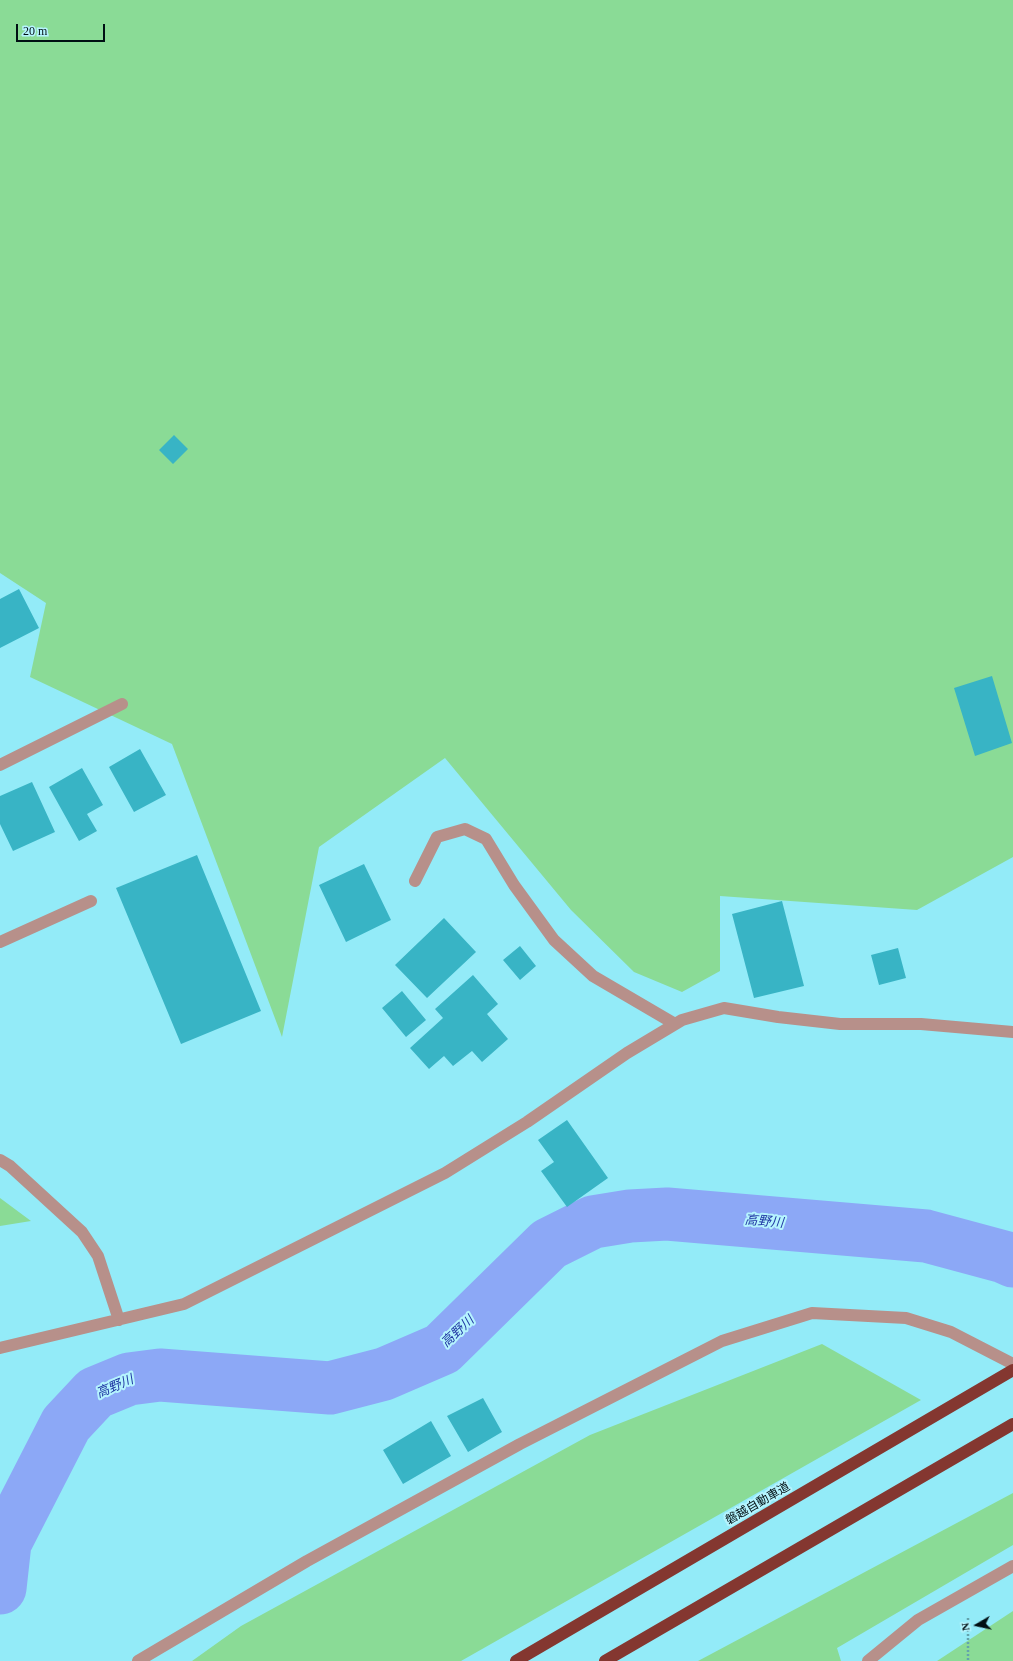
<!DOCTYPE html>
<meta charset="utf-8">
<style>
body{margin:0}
#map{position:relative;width:1013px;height:1661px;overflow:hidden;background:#93ebf8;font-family:"Times New Roman",serif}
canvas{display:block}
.north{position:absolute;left:957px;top:1605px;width:40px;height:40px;-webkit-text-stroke:3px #b5f4fe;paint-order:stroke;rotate:261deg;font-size:11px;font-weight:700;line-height:16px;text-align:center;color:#000f13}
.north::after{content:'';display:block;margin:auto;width:14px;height:18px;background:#000f13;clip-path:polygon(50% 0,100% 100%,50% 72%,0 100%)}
.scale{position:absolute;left:16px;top:24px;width:89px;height:18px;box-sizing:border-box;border:2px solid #000f13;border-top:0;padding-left:5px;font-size:12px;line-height:14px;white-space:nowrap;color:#000f13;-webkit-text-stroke:3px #b5f4fe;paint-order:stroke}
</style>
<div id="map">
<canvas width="1013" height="1661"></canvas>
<div class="north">N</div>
<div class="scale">20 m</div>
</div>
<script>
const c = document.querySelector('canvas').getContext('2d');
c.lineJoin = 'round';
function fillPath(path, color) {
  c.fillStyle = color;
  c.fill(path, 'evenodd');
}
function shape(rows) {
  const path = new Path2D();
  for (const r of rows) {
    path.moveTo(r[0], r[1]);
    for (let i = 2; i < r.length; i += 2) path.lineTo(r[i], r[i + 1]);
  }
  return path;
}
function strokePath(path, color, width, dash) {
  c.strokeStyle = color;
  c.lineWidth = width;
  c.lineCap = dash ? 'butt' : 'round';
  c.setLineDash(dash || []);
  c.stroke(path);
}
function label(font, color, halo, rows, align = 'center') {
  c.font = font + ' "Times New Roman","Noto Sans JP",serif';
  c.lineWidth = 4;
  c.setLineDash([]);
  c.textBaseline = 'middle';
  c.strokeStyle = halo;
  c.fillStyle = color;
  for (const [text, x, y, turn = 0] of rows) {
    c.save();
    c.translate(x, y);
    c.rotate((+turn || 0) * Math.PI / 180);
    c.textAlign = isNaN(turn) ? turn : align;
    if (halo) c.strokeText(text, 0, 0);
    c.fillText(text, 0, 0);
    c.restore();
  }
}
fillPath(shape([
 [0,0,1013,0,1013,857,917,910,720,896,720,971,682,992,634,972,571,910,445,758,319,847,282,1037,172,744,30,677,46,603,0,573],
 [0,1198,31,1221,0,1226],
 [822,1344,921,1400,461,1661,192,1661,241,1626,590,1435],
 [1013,1493,1013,1545,837,1648,841,1661,698,1661],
 [1013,1611,1013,1661,937,1661]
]), '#8adb96');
strokePath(shape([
 [0,1588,5,1543,66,1424,95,1393,129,1379,160,1375,330,1388,384,1374,442,1349,549,1244,593,1222,630,1216,667,1214,926,1236,1004,1257,1013,1261]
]), '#8ca8f6', 53);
fillPath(shape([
 [174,435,188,449,173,464,159,450],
 [19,589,39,628,0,648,0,599],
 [992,676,1012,743,975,756,954,688],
 [140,749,166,795,134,812,109,767],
 [82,768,103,805,87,814,97,831,79,841,49,787],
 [32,782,55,832,13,851,0,824,0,796],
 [197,855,261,1011,181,1044,116,888],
 [364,864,391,920,346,942,319,885],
 [782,901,804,986,754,998,732,914],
 [444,918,476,952,427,998,395,965],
 [520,946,536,966,520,980,503,960],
 [898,948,906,978,879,985,871,955],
 [473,975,498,1004,487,1014,508,1039,482,1062,472,1051,453,1066,444,1056,429,1069,410,1048,443,1018,435,1009],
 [402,991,426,1020,406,1037,382,1008],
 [567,1120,608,1178,567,1207,541,1171,554,1162,538,1140],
 [483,1398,502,1432,468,1452,447,1416],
 [431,1421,451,1456,403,1484,383,1450]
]), '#38b4c5');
strokePath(shape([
 [968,1618,968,1661]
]), '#63a3ad', 2.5, [2, 2]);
strokePath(shape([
 [0,765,122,704],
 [415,881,437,837,465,829,486,839,514,885,554,940,593,976,675,1024],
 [0,942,91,901],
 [0,1160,10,1166,82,1232,98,1256,119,1320],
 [0,1348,184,1304,445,1173,527,1122,627,1053,682,1020,724,1008,778,1017,840,1024,921,1024,1013,1032],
 [138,1661,307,1561,520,1444,722,1341,812,1313,906,1318,951,1332,1013,1364],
 [868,1661,918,1620,1013,1566]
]), '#b7908a', 12);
strokePath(shape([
 [516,1661,1013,1370],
 [605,1661,1013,1424]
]), '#843730', 12);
label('12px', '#000f13', '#b5f4fe', [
 ["磐越自動車道",758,1504,-30]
]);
label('italic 13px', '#2036a3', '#b5f4fe', [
 ["高野川",764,1222,5],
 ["高野川",458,1332,-43],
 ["高野川",115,1387,-23]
]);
</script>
